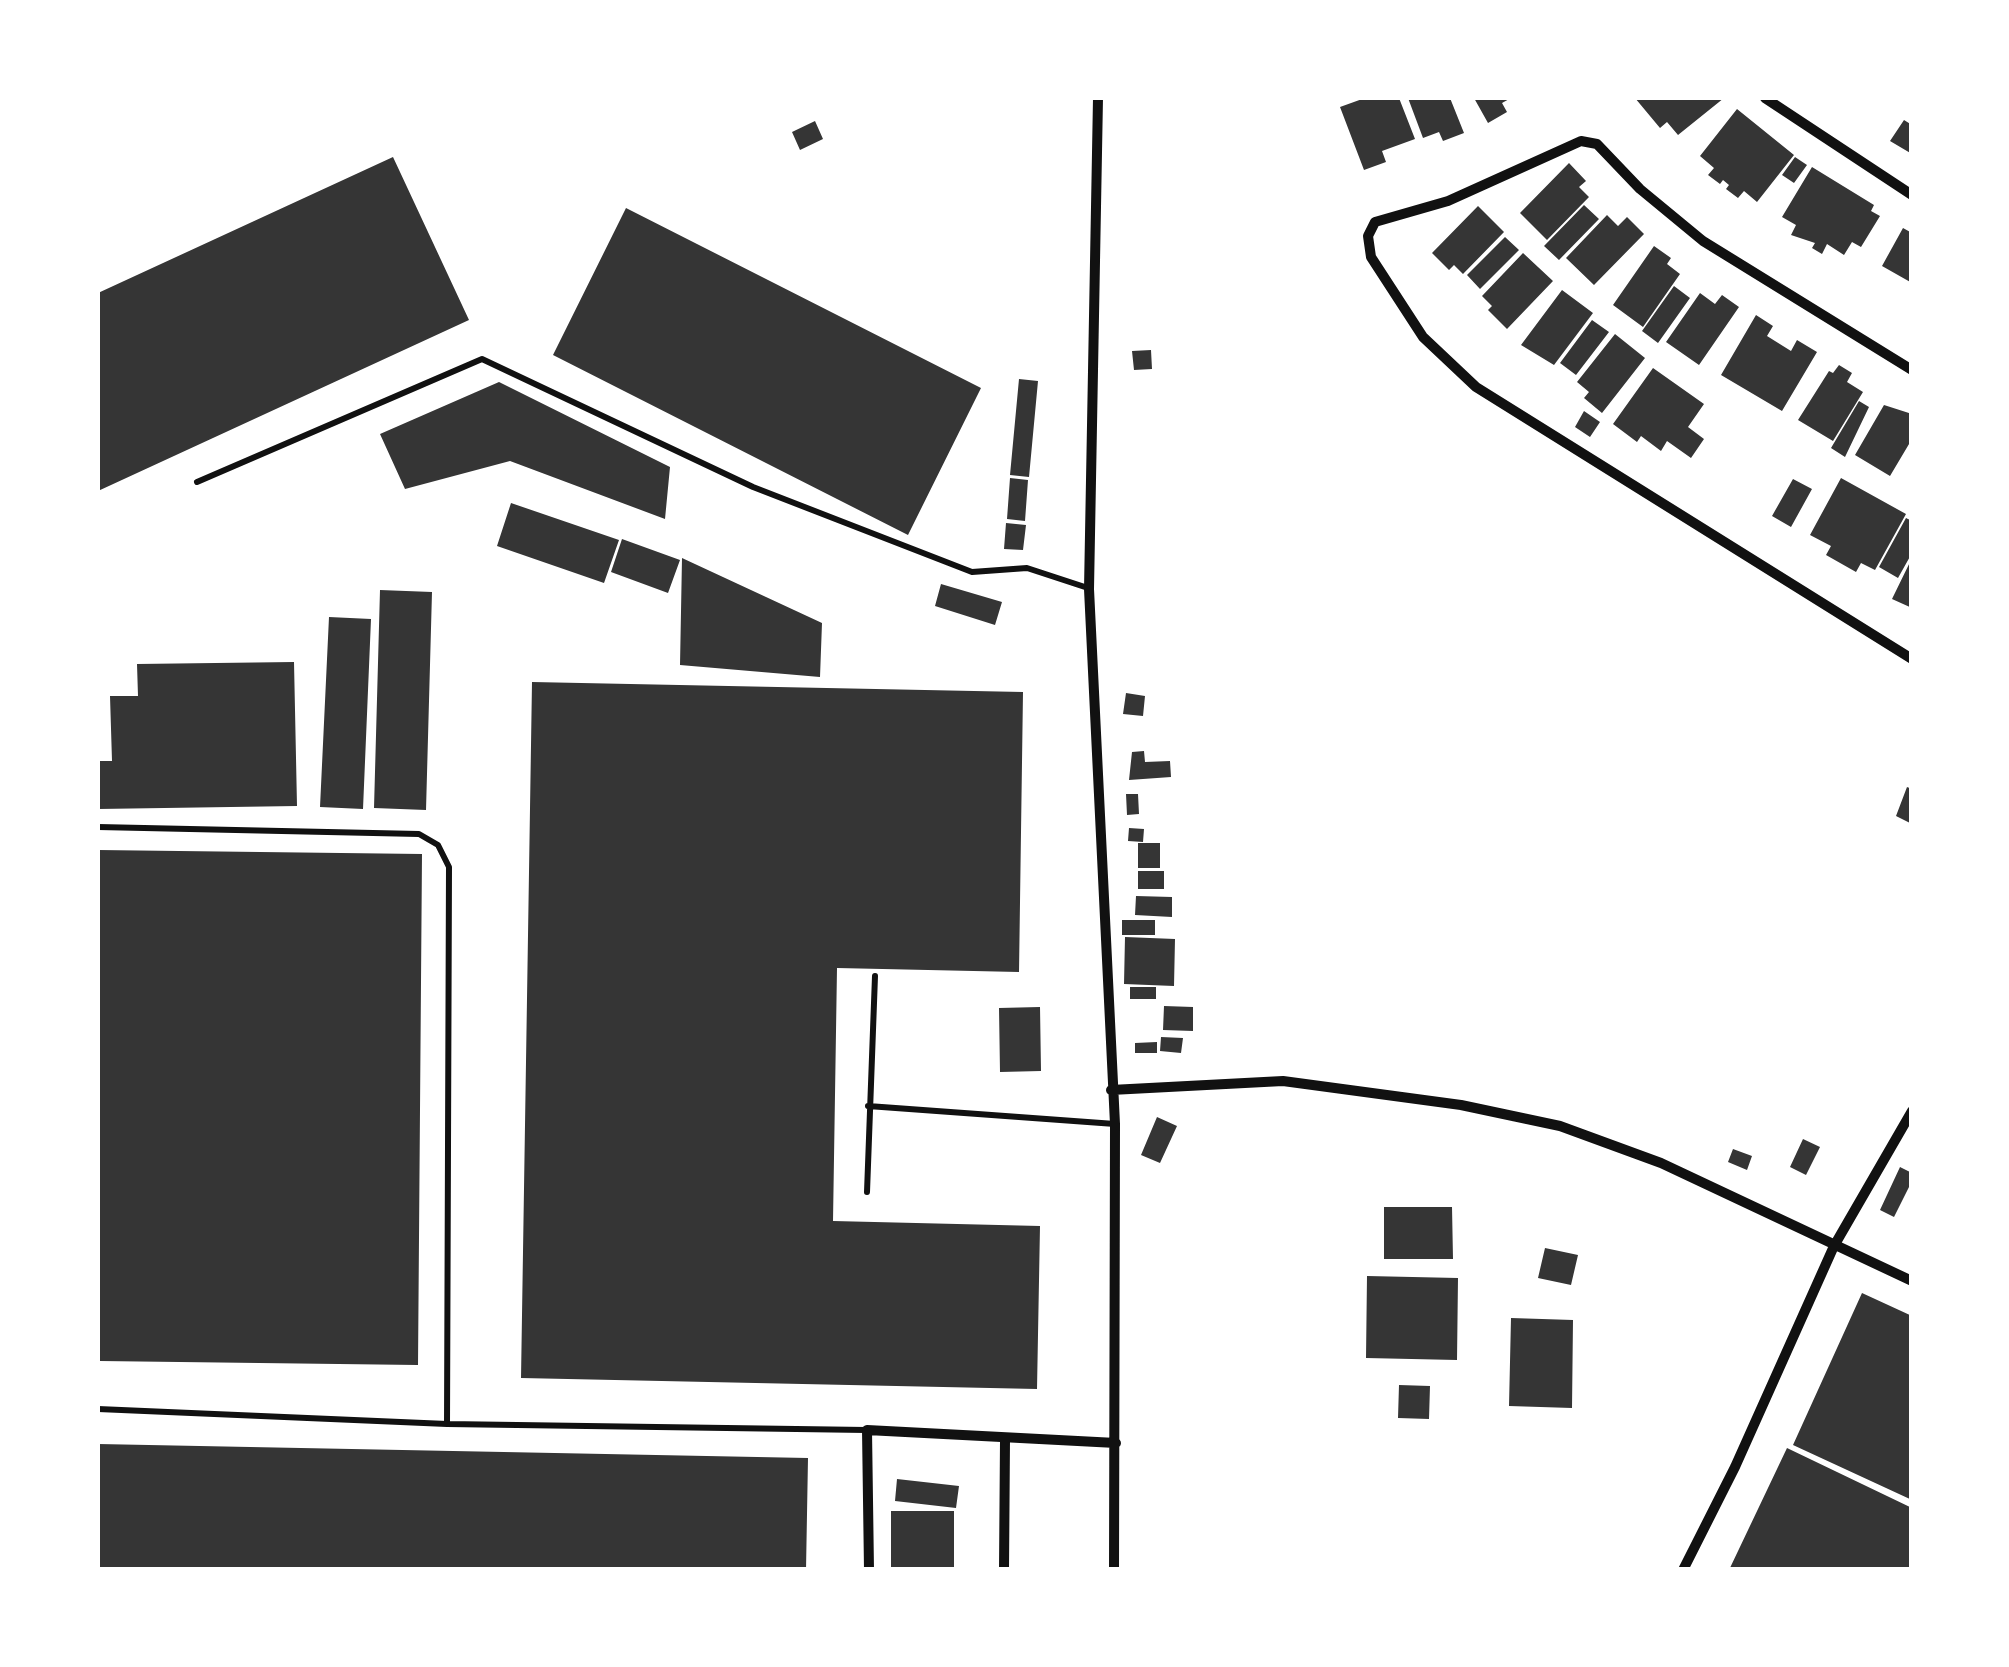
<!DOCTYPE html>
<style>
body{margin:0}
#map{position:relative;width:2009px;height:1667px;overflow:hidden;background:#fff;font-family:Arial,sans-serif}
canvas{display:block}
.frame{position:absolute;inset:0;border:100px solid #fff;pointer-events:none}
</style>
<div id="map">
<canvas width="2009" height="1667"></canvas>
<div class="frame"></div>
</div>
<script>
const c = document.querySelector('canvas').getContext('2d');
c.lineJoin = 'round';
function fillPath(path, color) {
  c.fillStyle = color;
  c.fill(path, 'evenodd');
}
function shape(rows) {
  const path = new Path2D();
  for (const r of rows) {
    path.moveTo(r[0], r[1]);
    for (let i = 2; i < r.length; i += 2) path.lineTo(r[i], r[i + 1]);
  }
  return path;
}
function strokePath(path, color, width, dash) {
  c.strokeStyle = color;
  c.lineWidth = width;
  c.lineCap = dash ? 'butt' : 'round';
  c.setLineDash(dash || []);
  c.stroke(path);
}
fillPath(shape([
 [1365,98,1399,98,1415,139,1382,151,1386,162,1364,170,1340,107],
 [1408,98,1450,98,1464,133,1443,141,1439,132,1423,138],
 [1474,98,1511,98,1502,103,1507,112,1488,123],
 [1635,98,1724,98,1678,135,1667,122,1660,128],
 [1737,109,1794,155,1757,202,1744,191,1738,198,1726,189,1729,185,1723,180,1720,184,1708,175,1714,168,1700,156],
 [1904,120,1912,125,1912,154,1890,141],
 [815,121,823,139,800,150,792,132],
 [393,157,469,320,98,491,98,293],
 [1795,157,1807,165,1794,183,1782,175],
 [1569,163,1586,181,1579,187,1589,197,1547,240,1520,213],
 [1812,167,1874,205,1871,211,1880,216,1861,247,1852,242,1844,255,1827,244,1822,254,1812,248,1815,243,1791,235,1796,225,1782,217],
 [1584,205,1599,219,1559,260,1544,246],
 [1478,206,1504,232,1463,274,1454,265,1449,270,1432,253],
 [626,208,981,388,908,535,553,355],
 [1607,215,1618,226,1627,217,1644,234,1594,285,1566,258],
 [1903,228,1912,233,1912,283,1882,266],
 [1505,237,1519,250,1480,289,1467,275],
 [1654,246,1671,258,1667,264,1680,274,1643,327,1613,305],
 [1523,253,1553,281,1507,329,1488,310,1492,306,1482,296],
 [1674,286,1690,298,1658,343,1642,331],
 [1562,290,1593,313,1554,365,1521,345],
 [1700,293,1715,304,1722,295,1739,307,1699,365,1666,342],
 [1756,315,1773,326,1767,336,1791,351,1797,340,1817,352,1782,411,1721,375],
 [1592,320,1609,332,1576,375,1560,363],
 [1615,334,1645,358,1602,413,1584,398,1589,392,1577,382],
 [1151,350,1152,369,1134,370,1132,351],
 [1839,365,1852,373,1847,382,1863,392,1833,441,1798,420,1829,371,1833,373],
 [1653,368,1704,404,1688,427,1704,439,1691,458,1667,441,1661,451,1641,436,1637,442,1613,424],
 [1019,379,1038,381,1029,477,1010,475],
 [499,382,670,467,665,519,510,461,405,489,380,434],
 [1859,401,1869,407,1845,457,1831,448],
 [1884,405,1912,414,1912,439,1890,476,1855,455],
 [1584,411,1600,422,1590,437,1575,427],
 [1010,478,1028,480,1025,521,1007,519],
 [1841,478,1906,514,1875,570,1861,563,1856,572,1826,555,1831,546,1810,535],
 [1793,479,1812,489,1791,527,1772,516],
 [511,503,619,540,604,583,497,546],
 [1906,518,1912,521,1912,553,1898,578,1879,567],
 [1006,523,1026,525,1023,550,1004,549],
 [622,539,680,560,668,593,611,572],
 [682,558,822,623,820,677,680,665],
 [1912,558,1912,608,1892,599],
 [941,584,1002,602,995,625,935,606],
 [380,590,432,592,426,810,374,808],
 [329,617,371,619,363,809,320,807],
 [294,662,297,806,98,809,98,761,112,761,110,696,138,696,137,664],
 [532,682,1023,692,1019,972,837,968,833,1221,1040,1226,1037,1389,521,1378],
 [1126,693,1145,696,1143,716,1123,714],
 [1144,751,1145,762,1170,761,1171,777,1129,780,1132,752],
 [1907,787,1912,789,1910,823,1896,816],
 [1126,794,1138,794,1139,814,1127,815],
 [1129,828,1144,829,1143,842,1128,841],
 [1138,843,1160,843,1160,868,1138,868],
 [98,850,422,854,418,1365,100,1361],
 [1138,871,1164,871,1164,889,1138,889],
 [1136,896,1172,897,1172,917,1135,915],
 [1122,920,1155,920,1155,935,1122,935],
 [1125,937,1175,939,1174,986,1124,984],
 [1130,987,1156,987,1156,999,1130,999],
 [1164,1006,1193,1007,1193,1031,1163,1030],
 [1040,1007,1041,1071,1000,1072,999,1008],
 [1161,1037,1183,1038,1181,1053,1160,1051],
 [1157,1042,1157,1053,1135,1053,1135,1043],
 [1157,1117,1177,1126,1160,1163,1141,1155],
 [1803,1139,1820,1147,1806,1175,1790,1167],
 [1733,1149,1752,1156,1747,1170,1728,1162],
 [1900,1167,1912,1173,1912,1181,1894,1217,1880,1210],
 [1384,1207,1452,1207,1453,1259,1384,1259],
 [1545,1248,1578,1255,1571,1285,1538,1278],
 [1367,1276,1458,1278,1457,1360,1366,1358],
 [1862,1293,1912,1316,1912,1500,1793,1445],
 [1511,1318,1573,1320,1572,1408,1509,1406],
 [1399,1385,1430,1386,1429,1419,1398,1418],
 [98,1444,808,1458,806,1570,98,1570],
 [1787,1448,1912,1508,1912,1570,1729,1570],
 [897,1479,959,1486,956,1508,895,1501],
 [891,1511,954,1511,954,1570,891,1570]
]), '#353535');
strokePath(shape([
 [197,482,482,359,753,487,972,572,1027,568,1088,588],
 [98,827,419,834,438,845,449,867,447,1424],
 [868,1106,1115,1124],
 [867,1192,875,976],
 [98,1409,447,1424,866,1430]
]), '#111', 6);
strokePath(shape([
 [1098,98,1089,589,1115,1124,1114,1570],
 [1765,98,1912,195],
 [1912,370,1703,241,1640,189,1597,144,1581,141,1448,201,1375,222,1368,236,1371,257,1423,337,1476,387,1912,659],
 [1111,1090,1283,1081,1461,1105,1560,1126,1661,1163,1912,1281],
 [869,1570,867,1430,1116,1443],
 [1004,1570,1005,1440],
 [1683,1570,1735,1467,1834,1246,1912,1111]
]), '#111', 10);
</script>
